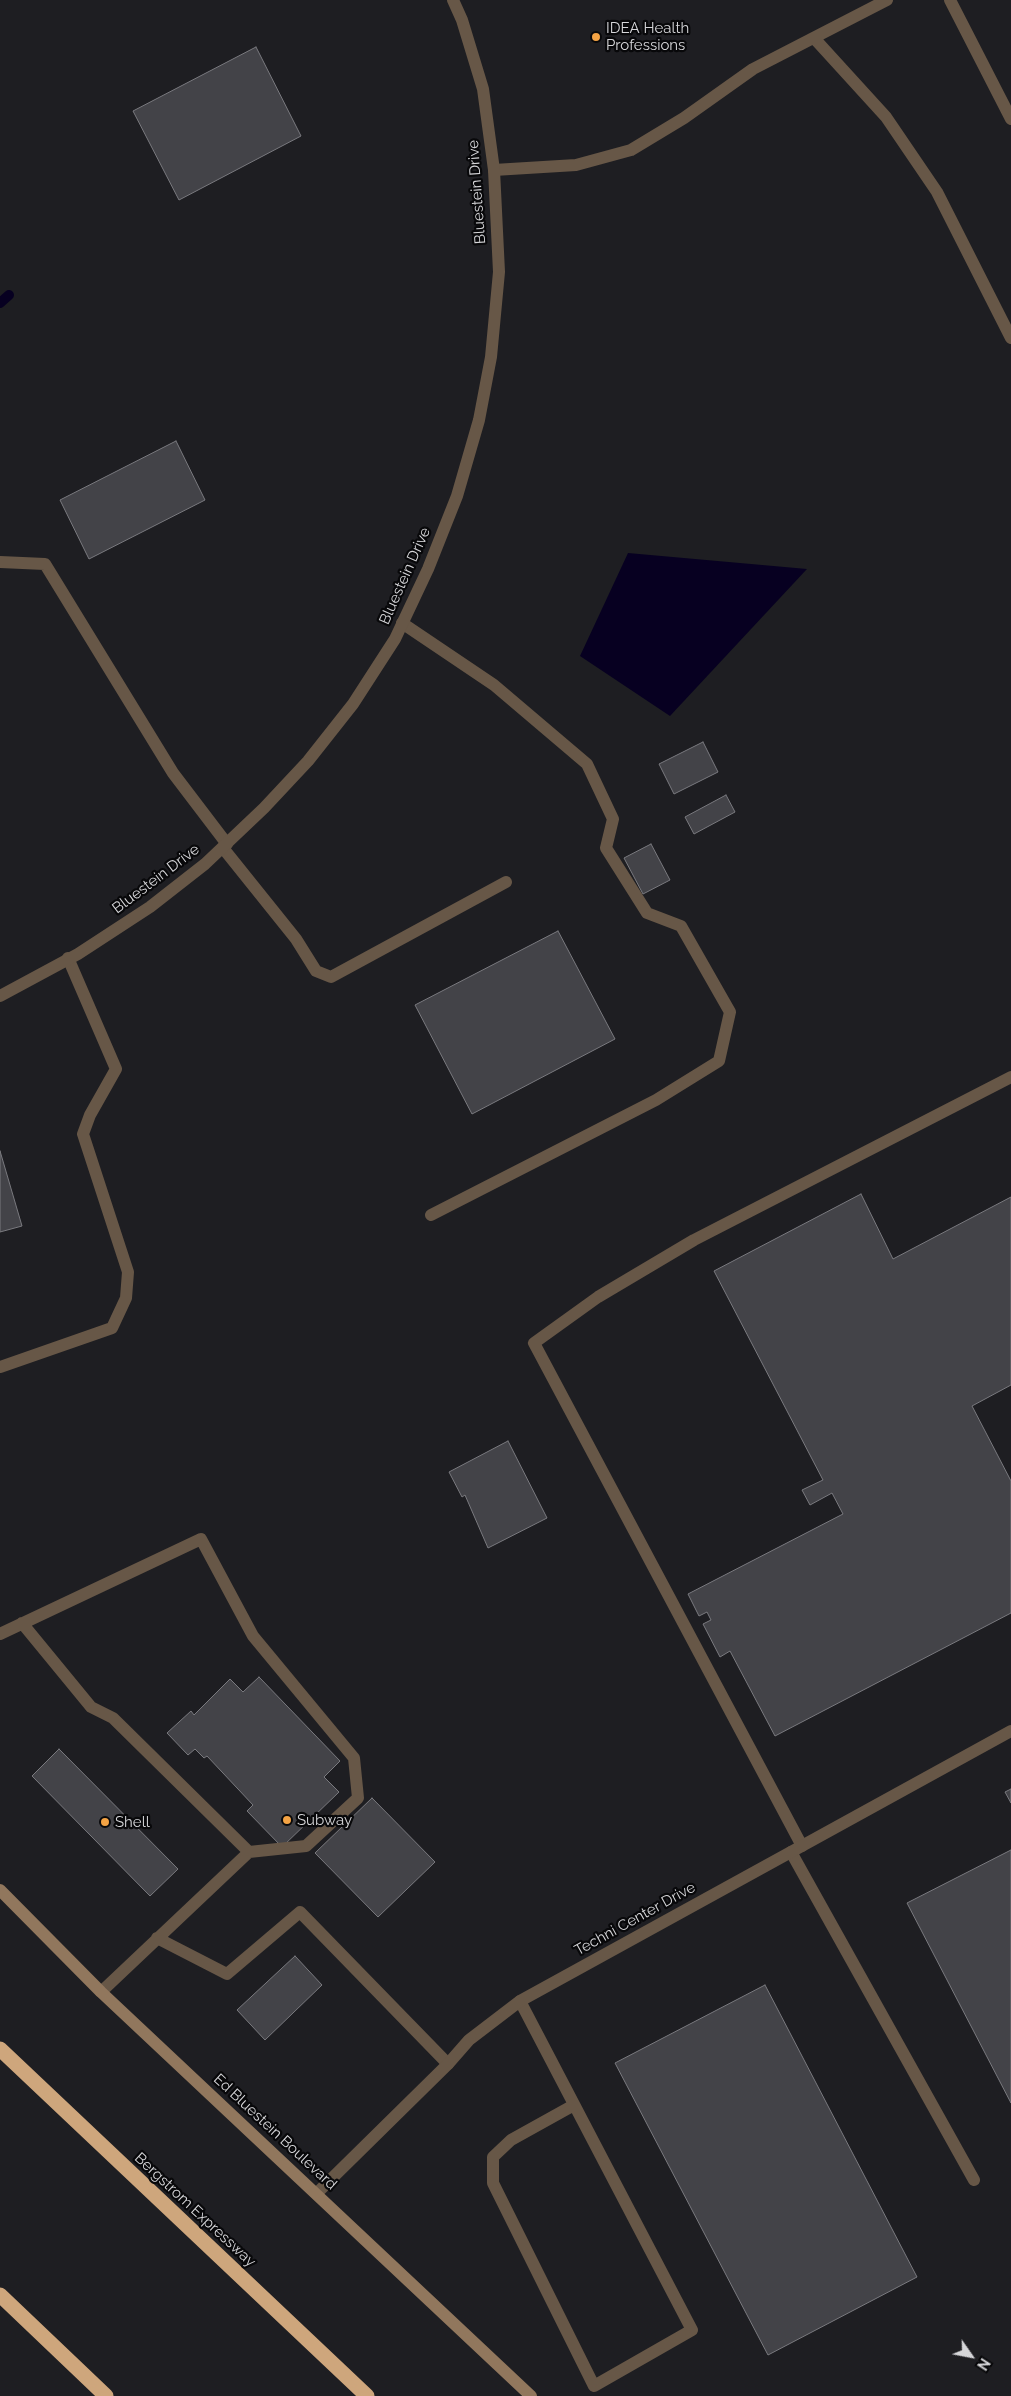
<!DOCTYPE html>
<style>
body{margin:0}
#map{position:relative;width:1011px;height:2396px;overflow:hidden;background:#1e1e22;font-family:Raleway,sans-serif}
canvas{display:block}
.north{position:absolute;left:946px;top:2331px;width:50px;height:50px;-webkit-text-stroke:4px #08080a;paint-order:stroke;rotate:123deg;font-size:14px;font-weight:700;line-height:20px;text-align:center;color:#d6d6d9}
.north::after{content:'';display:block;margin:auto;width:18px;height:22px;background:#d6d6d9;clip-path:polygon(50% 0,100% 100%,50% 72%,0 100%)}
</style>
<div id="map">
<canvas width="1011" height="2396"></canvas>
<div class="north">N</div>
</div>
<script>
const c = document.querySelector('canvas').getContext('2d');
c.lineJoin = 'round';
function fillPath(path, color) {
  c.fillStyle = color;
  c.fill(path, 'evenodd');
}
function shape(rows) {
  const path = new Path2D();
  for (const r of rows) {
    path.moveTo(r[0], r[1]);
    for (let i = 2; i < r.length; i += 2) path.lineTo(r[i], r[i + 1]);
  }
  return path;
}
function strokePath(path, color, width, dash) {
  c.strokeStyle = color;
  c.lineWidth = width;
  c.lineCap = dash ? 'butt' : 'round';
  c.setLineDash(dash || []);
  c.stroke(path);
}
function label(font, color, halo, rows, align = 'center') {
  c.font = font + ' Raleway,sans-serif';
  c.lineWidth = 4.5;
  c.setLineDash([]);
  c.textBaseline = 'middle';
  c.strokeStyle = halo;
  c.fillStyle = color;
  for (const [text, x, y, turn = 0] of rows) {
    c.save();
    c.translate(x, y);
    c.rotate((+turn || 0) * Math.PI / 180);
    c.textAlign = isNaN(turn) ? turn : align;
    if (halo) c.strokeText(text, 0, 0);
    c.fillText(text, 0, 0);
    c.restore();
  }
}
fillPath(shape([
 [628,553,807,569,670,716,580,656]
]), '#070021');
strokePath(shape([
 [0,303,9,295]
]), '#070021', 10);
const building = shape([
 [256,47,301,136,179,200,133,111,256,47],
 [176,441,205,500,89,559,60,500,176,441],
 [703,742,718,772,674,794,659,764,703,742],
 [726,795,735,812,694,834,685,817,726,795],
 [651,844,670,880,643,894,624,858,651,844],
 [558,931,615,1039,472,1114,415,1005,558,931],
 [0,1151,22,1226,0,1232,0,1151],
 [861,1194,893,1259,1011,1197,1011,1385,972,1406,1011,1481,1011,1613,775,1736,730,1651,720,1657,703,1624,711,1620,707,1612,699,1616,688,1594,843,1514,832,1493,810,1505,802,1490,823,1480,714,1271,861,1194],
 [508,1441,547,1518,488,1548,465,1495,462,1497,449,1472,508,1441],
 [259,1677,340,1761,324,1777,339,1792,282,1847,247,1811,253,1805,207,1756,204,1758,195,1749,188,1755,167,1733,191,1711,194,1715,230,1679,243,1692,259,1677],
 [59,1749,178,1869,150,1896,32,1776,59,1749],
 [1011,1789,1011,1803,1005,1792,1011,1789],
 [372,1798,435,1862,378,1917,315,1853,372,1798],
 [1011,1850,1011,2103,907,1903,1011,1850],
 [295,1956,322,1985,265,2040,237,2010,295,1956],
 [765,1985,917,2277,768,2355,615,2063,765,1985]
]);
fillPath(building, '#434348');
strokePath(building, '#7a7a7f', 1);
strokePath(shape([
 [950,0,1011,119],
 [814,38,886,117,937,192,1011,338],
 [494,170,576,165,631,150,684,118,753,69,887,0],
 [0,562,45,564,173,773,227,844],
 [402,623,494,685,587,764,613,819,606,848,647,913,681,926,730,1012,719,1061,656,1100,431,1215],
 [223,848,296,939,316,971,331,977,506,882],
 [0,1367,112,1328,126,1298,128,1272,83,1134,90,1115,116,1069,68,958],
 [22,1623,91,1707,113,1718,249,1852],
 [0,1634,201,1539,253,1636,354,1758,358,1798,306,1846,249,1852,101,1992],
 [802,1846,534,1343,598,1297,694,1240,1011,1077],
 [791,1852,974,2180],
 [157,1938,227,1974,300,1912,448,2064],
 [520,2001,692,2330,594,2386,493,2183,493,2157,511,2140,574,2105]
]), '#675747', 12);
strokePath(shape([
 [0,996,78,954,150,907,205,864,264,808,308,761,353,704,395,639,428,569,457,496,479,420,491,357,499,272,494,170,483,89,462,20,453,0],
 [317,2193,448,2064,469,2040,520,2001,1011,1731]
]), '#675747', 12);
strokePath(shape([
 [0,1890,101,1992,531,2396]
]), '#91775d', 12);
strokePath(shape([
 [0,2049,367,2396],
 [0,2295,106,2396]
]), '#cea67c', 15);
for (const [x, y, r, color] of [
 [596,37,5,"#f4a344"],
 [287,1820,5,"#f4a344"],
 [105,1822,5,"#f4a344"]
]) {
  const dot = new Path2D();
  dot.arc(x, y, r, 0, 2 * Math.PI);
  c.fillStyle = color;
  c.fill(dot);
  strokePath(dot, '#08080a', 2);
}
label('15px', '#d6d6d9', '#08080a', [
 ["IDEA Health",606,28],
 ["Professions",606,45],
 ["Subway",297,1820],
 ["Shell",115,1822]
], 'left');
label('15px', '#d6d6d9', '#08080a', [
 ["Bluestein Drive",477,192,-94],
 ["Bluestein Drive",405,576,-66],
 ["Bluestein Drive",156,879,-37],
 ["Techni Center Drive",635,1919,-29],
 ["Ed Bluestein Boulevard",275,2132,43],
 ["Bergstrom Expressway",195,2210,43]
]);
</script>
